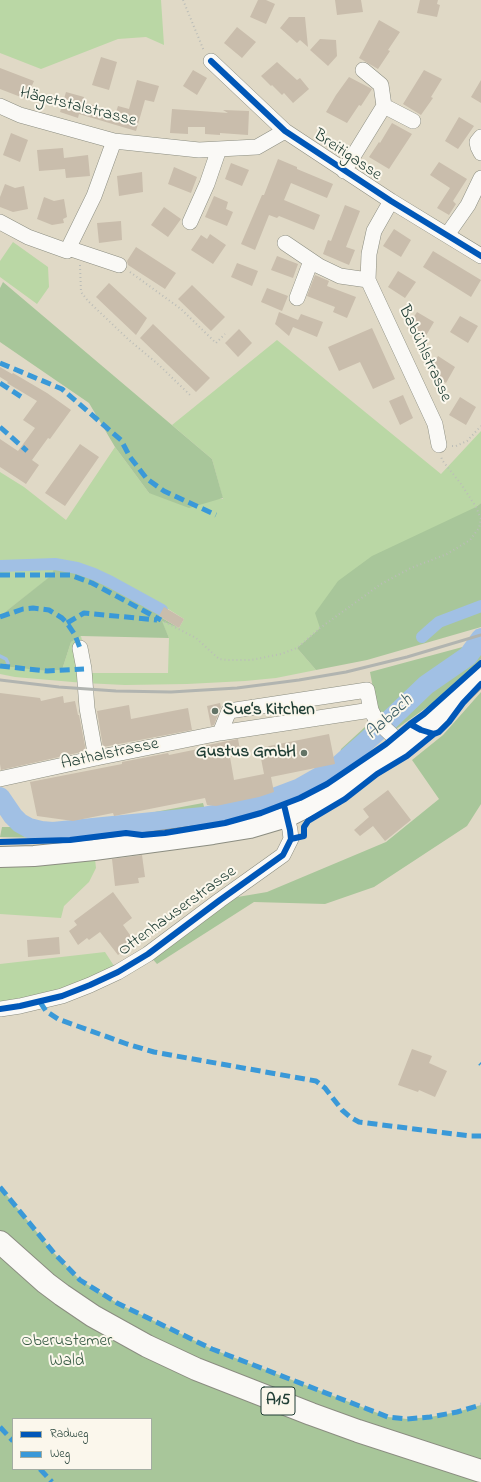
<!DOCTYPE html>
<meta charset="utf-8">
<style>
body{margin:0}
#map{position:relative;width:481px;height:1482px;overflow:hidden;background:#e0d9c6;font-family:"Indie Flower",sans-serif}
canvas{display:block}
.legend{position:absolute;left:12px;top:1418px;width:140px;height:52px;box-sizing:border-box;background:#fbf7ec;border:1px solid #a3ada2;margin:0;padding:5px 7px;list-style:none;font-size:12px;color:#1f3d34}
.legend li{display:flex;align-items:center;gap:8px;height:20px}
.legend b{width:20px;border:1px solid #a3ada2}
</style>
<div id="map">
<canvas width="481" height="1482"></canvas>
<ul class="legend">
<li><b style="height:5px;background:#0057b8"></b>Radweg</li>
<li><b style="height:5px;background:#3a99d8"></b>Weg</li>
</ul>
</div>
<script>
const c = document.querySelector('canvas').getContext('2d');
c.lineJoin = 'round';
function fillPath(path, color) {
  c.fillStyle = color;
  c.fill(path, 'evenodd');
}
function shape(rows) {
  const path = new Path2D();
  for (const r of rows) {
    path.moveTo(r[0], r[1]);
    for (let i = 2; i < r.length; i += 2) path.lineTo(r[i], r[i + 1]);
  }
  return path;
}
function strokePath(path, color, width, dash) {
  c.strokeStyle = color;
  c.lineWidth = width;
  c.lineCap = dash ? 'butt' : 'round';
  c.setLineDash(dash || []);
  c.stroke(path);
}
function label(font, color, halo, rows, align = 'center') {
  c.font = font + ' "Indie Flower",sans-serif';
  c.lineWidth = 4;
  c.setLineDash([]);
  c.textBaseline = 'middle';
  c.strokeStyle = halo;
  c.fillStyle = color;
  for (const [text, x, y, turn = 0] of rows) {
    c.save();
    c.translate(x, y);
    c.rotate((+turn || 0) * Math.PI / 180);
    c.textAlign = isNaN(turn) ? turn : align;
    if (halo) c.strokeText(text, 0, 0);
    c.fillText(text, 0, 0);
    c.restore();
  }
}
fillPath(shape([
 [0,0,161,0,164,45,146,37,118,39,41,69,0,53],
 [13,242,48,267,49,287,37,304,0,277,0,261],
 [277,340,441,474,481,431,481,503,320,628,297,648,316,670,276,678,245,681,187,684,125,685,84,683,15,677,0,674,0,666,47,671,62,670,71,642,81,636,89,673,168,673,169,638,161,620,179,628,184,619,165,607,162,610,111,582,94,574,77,568,55,564,53,575,0,616,0,472,24,487,66,520,115,447,149,493,223,499,212,459,172,425],
 [94,850,96,868,89,882,64,906,61,918,0,914,0,857],
 [105,952,118,972,0,1009,0,964]
]), '#bad7a5');
fillPath(shape([
 [3,282,212,459,223,498,189,508,149,493,115,447,89,403,0,342,0,288],
 [481,503,481,627,367,660,316,670,297,648,320,628,315,613,338,581,372,556,476,507],
 [55,564,77,568,94,574,111,582,162,610,159,616,179,628,162,621,169,638,81,636,71,642,62,670,47,671,0,666,0,616,52,575],
 [481,642,481,659,437,700,385,737,361,757,338,775,282,803,244,815,202,824,51,838,0,837,2,827,74,827,203,803,205,810,269,798,337,767,341,749,378,715,370,672],
 [481,692,481,804,467,826,374,887,325,904,254,902,157,964,148,954,220,900,267,892,386,842,439,799,412,760,443,735],
 [0,1187,54,1253,80,1280,117,1303,212,1349,388,1417,407,1419,430,1417,457,1412,481,1405,481,1482,0,1482],
 [13,1419,151,1419,151,1469,13,1469]
]), '#a8c69a');
strokePath(shape([
 [0,656,6,659,8,663]
]), '#a1c0e4', 3.5);
strokePath(shape([
 [0,566,55,564,77,568,94,574,111,582,162,610],
 [422,637,431,629,439,622,481,606]
]), '#a1c0e4', 12);
strokePath(shape([
 [0,797,13,816,20,823,29,828,41,831,53,832,203,817,229,812,255,805,300,788,337,767,379,730,426,685,468,656,481,638]
]), '#a1c0e4', 20);
fillPath(shape([
 [258,0,266,0,275,4,266,24,250,17],
 [335,0,361,0,363,12,337,15],
 [420,0,438,0,437,4,440,5,437,17,417,13],
 [289,17,305,17,308,47,300,40,297,43,280,28],
 [379,20,400,32,388,50,390,51,378,69,359,58],
 [237,27,256,42,242,58,224,43],
 [320,39,336,40,337,56,328,66,310,50],
 [101,57,117,62,109,90,92,85],
 [277,62,297,80,300,78,309,89,293,103,284,93,282,95,272,85,271,86,261,76],
 [0,68,34,81,26,99,0,89],
 [193,70,207,78,197,95,183,86],
 [424,70,442,79,431,97,433,98,421,115,403,104],
 [349,77,372,89,361,106,359,105,347,123,326,112,336,95],
 [137,80,159,86,154,102,145,100,136,131,79,114,78,118,60,112,66,92,84,97,83,102,116,112,118,106,129,109],
 [481,80,481,103,471,97],
 [172,109,228,113,223,110,249,111,248,135,220,133,220,135,205,134,205,127,188,127,188,134,170,133],
 [459,117,474,126,458,149,445,141],
 [392,123,412,134,389,169,369,157,379,142,380,143],
 [11,133,28,140,20,162,3,155],
 [63,148,64,158,88,155,90,176,66,178,65,169,39,171,37,150],
 [278,159,297,167,297,169,333,184,327,198,291,183,284,200,320,215,314,230,279,216,277,218,269,215,255,250,241,244,262,195,264,195],
 [439,162,467,179,453,201,456,204,449,215,437,208,450,188,430,175],
 [231,163,249,170,242,186,225,179],
 [174,167,197,177,191,193,168,184],
 [142,172,143,192,119,196,117,176],
 [5,184,15,188,24,186,28,209,13,212,0,207,0,197],
 [214,196,228,202,226,209,233,212,227,226,205,217],
 [44,197,54,201,64,199,67,217,63,219,64,223,52,225,37,219],
 [345,205,360,211,346,247,355,250,349,265,323,254,328,240,331,241],
 [164,207,181,219,168,237,151,225],
 [121,221,122,240,99,243,97,223],
 [394,229,411,240,401,257,383,246],
 [210,234,226,245,213,264,191,250,201,235,207,239],
 [136,247,176,273,165,289,128,265,127,261],
 [433,251,481,280,471,297,423,267],
 [277,256,298,264,293,278,271,270],
 [237,263,258,271,252,286,231,277],
 [398,271,416,282,405,298,388,287],
 [315,275,329,281,327,286,356,297,347,318,333,312,335,307,307,296],
 [109,283,147,318,136,335,96,297],
 [192,285,225,317,211,331,178,299],
 [267,288,288,296,282,311,261,302],
 [279,312,298,320,301,314,323,322,317,337,293,327,289,336,275,324],
 [417,312,434,322,424,339,407,328],
 [460,316,478,326,468,343,450,332],
 [153,324,210,378,196,392,140,338],
 [372,328,395,379,373,389,360,362,339,371,328,347],
 [239,329,252,343,238,357,225,343],
 [438,356,455,367,446,383,428,373],
 [0,367,12,374,13,373,47,393,71,410,50,439,48,438,32,460,39,465,26,484,0,467,0,439,18,451,35,428,23,420,37,401,7,383,8,382,0,377],
 [403,395,413,418,400,425,389,401],
 [460,397,476,407,466,425,449,415],
 [80,444,99,457,65,506,45,493],
 [164,607,184,619,179,628,159,616],
 [0,693,40,698,41,701,63,696,64,703,75,701,78,715,79,715,86,751,1,770,0,764],
 [220,703,221,707,214,725,211,726,207,706],
 [129,705,131,719,188,708,192,730,103,747,97,711],
 [329,734,335,764,271,777,274,792,259,797,216,806,207,805,205,798,114,816,113,813,73,821,37,816,30,782,122,764,122,762,168,753,169,755,198,749,198,747,238,739,241,755,230,757,234,780,264,774,259,748],
 [388,790,411,820,385,841,373,826,360,836,354,830,369,817,363,809],
 [142,855,145,877,138,878,139,883,115,886,112,859],
 [113,892,132,918,123,925,135,942,118,955,100,932,89,940,87,938,78,945,69,931,77,925,74,921],
 [59,937,60,954,28,957,27,940],
 [412,1049,432,1056,429,1063,447,1071,435,1097,419,1090,418,1092,398,1085]
]), '#c9bdac');
const minor = shape([
 [211,61,285,131,391,201,481,256],
 [363,70,381,85,384,106],
 [0,106,20,115,114,141,199,150,257,147,285,131],
 [481,137,477,142,478,147,481,153],
 [344,171,384,106,413,121],
 [391,201,374,231,369,254,368,280,435,424,439,445],
 [0,222,28,237,67,251,94,196,114,141],
 [190,222,207,184,219,149],
 [447,235,468,205,481,178],
 [285,243,319,266,340,276,368,280],
 [68,248,119,265],
 [297,298,311,261],
 [80,648,84,669,87,708,96,758],
 [371,710,376,720,394,737,402,747],
 [0,779,96,758,220,733,371,710,367,690,229,711,220,733],
 [0,1009,20,1006,62,996,90,985,118,972,148,954,220,900,283,855,291,839,290,830,287,817]
]);
const major = shape([
 [0,857,34,856,94,850,213,834,250,828,287,817,333,794,402,747,431,722,481,674]
]);
const highway = shape([
 [0,1242,46,1283,62,1295,93,1316,147,1346,196,1369,311,1414,358,1431,481,1471]
]);
strokePath(minor, '#8b8d81', 16);
strokePath(major, '#8b8d81', 22);
strokePath(highway, '#8b8d81', 24);
strokePath(shape([
 [183,0,204,51],
 [80,265,81,292,88,301,129,340,159,365,191,396],
 [130,272,181,309,216,343,225,334],
 [452,446,456,446,467,441,481,426],
 [161,620,196,638,219,659,227,660,251,660,281,654,297,648,320,628,381,584,411,568,447,554,470,540,479,528,481,519,476,507,461,484,442,460,441,456]
]), '#bbbdb8', 2, [1, 3]);
strokePath(minor, '#faf9f6', 15);
strokePath(major, '#faf9f6', 20);
strokePath(highway, '#faf9f6', 22);
strokePath(shape([
 [0,680,59,687,116,691,171,692,237,688,299,680,346,672,407,657,481,635]
]), '#b1b4b0', 3);
strokePath(shape([
 [0,363,62,389,121,440,130,457,147,479,164,491,216,515],
 [0,383,23,398],
 [0,427,27,451],
 [0,575,70,575,92,583,161,620],
 [0,617,23,609,33,608,49,610,62,618,67,623,75,635,80,648],
 [67,623,84,613,157,620],
 [0,666,47,671,84,669],
 [40,1002,46,1011,58,1019,127,1044,154,1052,316,1081,325,1088,342,1110,350,1117,359,1122,470,1136,481,1136],
 [480,1063,481,1064],
 [0,1187,54,1253,80,1280,117,1303,212,1349,388,1417,407,1419,430,1417,457,1412,481,1405],
 [0,1427,13,1441],
 [40,1469,52,1482]
]), '#3a99d8', 5, [10, 5]);
strokePath(shape([
 [211,61,285,131,391,201,481,256],
 [410,724,424,714,481,663],
 [291,839,304,836,304,827,308,821,345,799,377,774,407,756,434,734],
 [0,842,70,840,126,833,142,835,165,833,225,823,261,813,300,798,327,784,386,744,410,724,421,730,431,733,434,734,439,732,449,722,463,703,481,684],
 [0,1009,20,1006,62,996,90,985,118,972,148,954,220,900,283,855,291,839,290,830,284,805]
]), '#0057b8', 6);
for (const [x, y, r, color] of [
 [215,711,4,"#637467"],
 [304,753,4,"#637467"]
]) {
  const dot = new Path2D();
  dot.arc(x, y, r, 0, 2 * Math.PI);
  c.fillStyle = color;
  c.fill(dot);
  strokePath(dot, '#fbf7ec', 1.5);
}
for (const [x, y, w] of [
 [278,1401,34]
]) {
  const box = new Path2D();
  box.roundRect(x - w / 2, y - 14, w, 28, 3);
  c.fillStyle = '#fbf7ec';
  c.fill(box);
  strokePath(box, '#1f3d34', 1);
}
label('bold 16px', '#1f3d34', null, [
 ["A15",278,1401]
]);
label('17px', '#1f3d34', '#fbf7ec', [
 ["Hägetstalstrasse",78,108,14],
 ["Breitigasse",347,156,34],
 ["Babühlstrasse",424,354,65],
 ["Aathalstrasse",110,755,-12],
 ["Ottenhauserstrasse",178,912,-36]
]);
label('bold 17px', '#1f3d34', '#fbf7ec', [
 ["Sue‘s Kitchen",223,711],
 ["Gustus GmbH",296,753,"right"]
], 'left');
label('17px', '#385c45', '#fbf7ec', [
 ["Oberustemer",67,1342],
 ["Wald",67,1362]
]);
label('italic 18px', '#395b63', '#fbf7ec', [
 ["Aabach",390,718,-43]
]);
</script>
